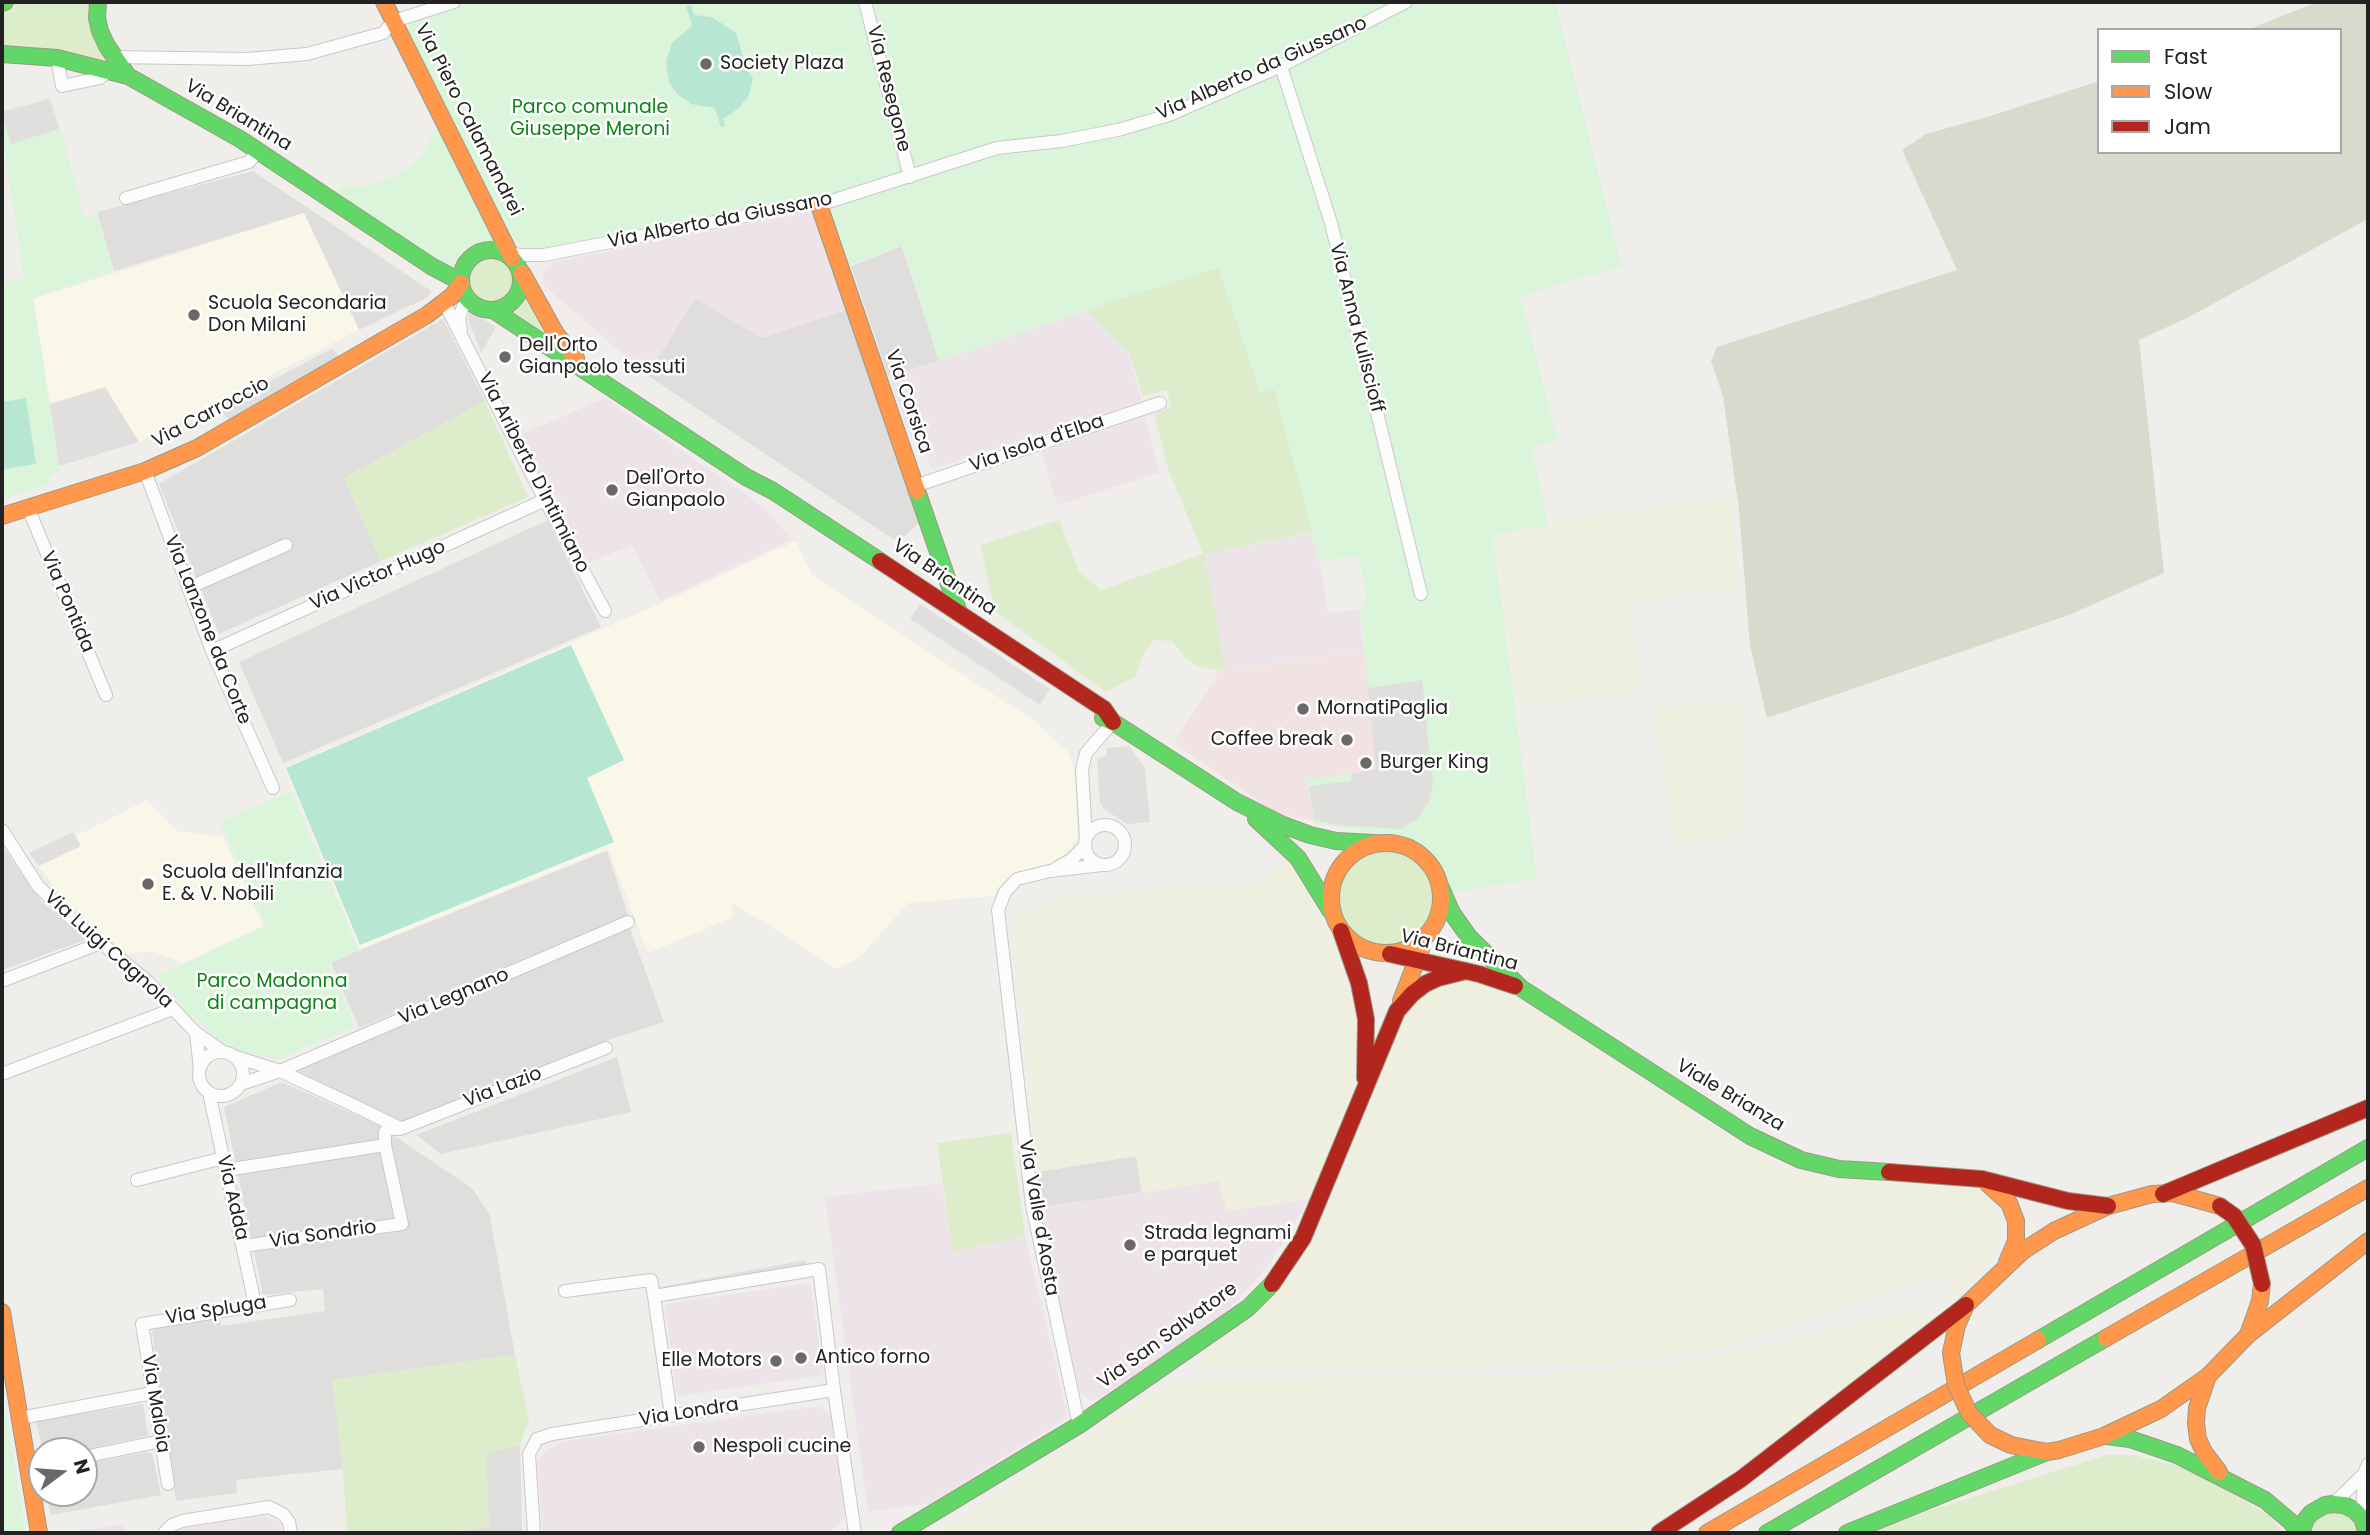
<!DOCTYPE html>
<style>
body{margin:0}
#map{position:relative;width:2370px;height:1535px;overflow:hidden;background:#f0eeeb;font-family:Poppins,sans-serif}
canvas{display:block}
.frame{position:absolute;inset:0;border:4px solid #222;pointer-events:none}
.legend{position:absolute;left:2097px;top:28px;width:245px;height:126px;box-sizing:border-box;background:#fff;border:2px solid #a7a7a7;margin:0;padding:9px 12px;list-style:none;font-size:21px;color:#222}
.legend li{display:flex;align-items:center;gap:14px;height:35px}
.legend b{width:35px;border:2px solid #a7a7a7}
.north{position:absolute;left:28px;top:1437px;width:70px;height:70px;box-sizing:border-box;background:#fff;border:2px solid #a7a7a7;border-radius:50%;rotate:74deg;font-size:19px;font-weight:700;line-height:28px;text-align:center;color:#222}
.north::after{content:'';display:block;margin:auto;width:24px;height:32px;background:#6a6968;clip-path:polygon(50% 0,100% 100%,50% 72%,0 100%)}
</style>
<div id="map">
<canvas width="2370" height="1535"></canvas>
<div class="frame"></div>
<ul class="legend">
<li><b style="height:9px;background:#63d668"></b>Fast</li>
<li><b style="height:9px;background:#ff974d"></b>Slow</li>
<li><b style="height:9px;background:#b3261e"></b>Jam</li>
</ul>
<div class="north">N</div>
</div>
<script>
const c = document.querySelector('canvas').getContext('2d');
c.lineJoin = 'round';
function fillPath(path, color) {
  c.fillStyle = color;
  c.fill(path, 'evenodd');
}
function shape(rows) {
  const path = new Path2D();
  for (const r of rows) {
    if (r.length === 3) {
      path.moveTo(r[0] + r[2], r[1]);
      path.arc(r[0], r[1], r[2], 0, 2 * Math.PI);
      continue;
    }
    path.moveTo(r[0], r[1]);
    for (let i = 2; i < r.length; i += 2) path.lineTo(r[i], r[i + 1]);
  }
  return path;
}
function strokePath(path, color, width, dash) {
  c.strokeStyle = color;
  c.lineWidth = width;
  c.lineCap = dash ? 'butt' : 'round';
  c.setLineDash(dash || []);
  c.stroke(path);
}
function label(font, color, halo, rows, align = 'center') {
  c.font = font + ' Poppins,sans-serif';
  c.lineWidth = 5;
  c.setLineDash([]);
  c.textBaseline = 'middle';
  c.strokeStyle = halo;
  c.fillStyle = color;
  for (const [text, x, y, turn = 0] of rows) {
    c.save();
    c.translate(x, y);
    c.rotate((+turn || 0) * Math.PI / 180);
    c.textAlign = isNaN(turn) ? turn : align;
    if (halo) c.strokeText(text, 0, 0);
    c.fillText(text, 0, 0);
    c.restore();
  }
}
fillPath(shape([
 [253,171,431,291,428,297,359,330,304,213,114,271,97,212],
 [902,246,939,361,888,376,851,266],
 [695,298,762,338,846,310,921,521,905,536,893,539,647,375],
 [443,319,485,401,344,478,381,561,219,634,159,484],
 [548,520,601,627,283,763,239,662],
 [2,846,41,901,85,940,2,970],
 [607,851,628,915,388,1016,360,950],
 [629,926,664,1022,609,1040,399,1123,297,1071],
 [617,1057,631,1112,441,1154,416,1135],
 [282,1082,377,1124,473,1189,490,1216,515,1355,333,1380,343,1469,236,1480,237,1493,176,1501,152,1332,156,1327,219,1316,221,1326,325,1311,323,1289,263,1295,224,1107],
 [1136,1156,1142,1193,1041,1207,1037,1172],
 [143,1404,148,1436,78,1451,43,1451,36,1421],
 [520,1445,522,1533,442,1533,489,1527,486,1453],
 [147,1452,152,1453,161,1495,51,1515,47,1493,84,1493,84,1464]
]), '#dfdedc');
fillPath(shape([
 [1364,651,1407,664,1433,785,1337,826,1275,812,1174,743,1219,671]
]), '#f1e3e1');
fillPath(shape([
 [808,212,816,216,846,310,762,338,695,298,647,375,542,284,544,272,553,262],
 [1086,311,1128,353,1142,401,931,469,921,441,911,438,888,376,939,361],
 [605,398,761,505,793,539,660,601,632,545,589,563,519,435],
 [1145,416,1160,473,1057,505,1041,451],
 [1311,533,1320,563,1328,612,1359,610,1364,651,1226,670,1204,554],
 [1219,1181,1227,1211,1309,1199,1269,1265,1226,1312,1136,1375,1092,1401,1076,1391,1041,1207],
 [942,1183,953,1252,1025,1236,1068,1417,931,1503,868,1512,825,1197],
 [810,1283,824,1375,677,1396,665,1304],
 [820,1406,835,1419,846,1514,839,1525,830,1531,812,1533,543,1533,537,1462,547,1450,564,1441],
 [265,1516,279,1522,284,1533,178,1533,185,1528],
 [125,1524,126,1533,70,1533,70,1532]
]), '#ede4e9');
fillPath(shape([
 [304,213,359,330,139,442,105,387,50,404,34,299],
 [796,541,812,575,1034,721,1067,751,1074,768,1078,837,1060,861,1017,873,996,889,995,896,908,903,859,958,837,969,732,902,733,917,648,953,608,849,360,949,285,768,657,605],
 [147,800,176,831,223,837,263,926,183,963,152,951,129,954,65,901,33,858]
]), '#f8f7e8');
fillPath(shape([
 [2317,2,2368,2,2368,219,2189,317,2139,340,2164,573,2069,615,1767,718,1750,646,1739,510,1723,396,1711,361,1717,347,1957,270,1902,150,1926,134,1987,117,2099,81,2099,152,2340,152,2340,30,2247,30]
]), '#d9d9cd');
fillPath(shape([
 [1728,497,1738,589,1628,600,1640,692,1518,706,1494,533,1543,523],
 [1743,702,1742,833,1677,845,1653,708],
 [1282,857,1301,877,1340,961,1356,1022,1353,1089,1309,1199,1227,1211,1219,1181,1142,1193,1136,1156,1037,1172,1015,920,1067,896,1259,884],
 [1468,982,1500,991,1561,1026,1775,1166,1824,1179,1975,1188,1997,1203,2001,1229,1989,1259,1957,1297,1941,1274,1730,1343,1660,1358,1596,1363,1206,1368,1202,1353,1257,1313,1294,1274,1333,1201,1403,1013,1422,994,1449,984],
 [1910,1311,1935,1317,1736,1469,1633,1533,938,1533,1161,1389,1201,1380,1542,1375,1658,1367,1729,1354]
]), '#efefdf');
fillPath(shape([
 [17,2,92,2,110,63,2,50,4,39,2,7],
 [1278,72,1313,532,1204,554,1226,670,1219,671,1197,666,1185,657,1172,641,1153,640,1143,656,1135,677,1106,692,996,612,980,545,1059,520,1079,571,1101,590,1203,554,1169,471,1154,414,1171,407,1167,390,1143,396,1129,353,1086,310],
 [492,279,24],
 [526,288,570,355,504,313,511,310,523,297],
 [485,401,528,497,381,561,344,478],
 [1386,898,47],
 [1011,1133,1025,1236,953,1252,937,1143],
 [515,1355,529,1420,520,1445,486,1454,489,1527,442,1533,347,1533,343,1469,332,1380],
 [2107,1455,2134,1455,2188,1469,2268,1514,2283,1533,1869,1533,1887,1524],
 [2337,1511,2353,1519,2360,1533,2309,1533,2310,1528,2321,1515]
]), '#ddeccb');
fillPath(shape([
 [476,2,1555,2,1622,266,1520,296,1558,440,1532,447,1548,525,1493,535,1537,879,1453,892,1434,857,1404,836,1314,824,1307,780,1378,770,1360,609,1367,597,1358,555,1320,562,1274,389,1260,393,1218,268,1110,302,939,361,903,245,850,265,829,205,813,197,535,250,524,247,514,239,409,32,409,25,414,20],
 [51,97,85,218,97,215,113,271,33,298,60,473,51,475,48,485,2,499,2,283,24,279,2,133,2,111],
 [439,128,497,242,477,244,465,253,455,274,337,191,343,184,356,188,373,185,406,171,423,155,435,130],
 [291,791,359,951,329,964,355,1027,278,1059,244,1053,225,1046,186,1011,157,976,266,926,220,822],
 [2,1413,6,1413,25,1530,3,1533]
]), '#daf5da');
fillPath(shape([
 [691,5,694,15,712,17,736,33,746,67,753,79,749,95,739,108,723,119,725,126,721,127,715,108,691,104,677,94,669,82,666,61,672,43,692,26,686,6],
 [26,398,36,464,4,469,2,402],
 [571,645,624,760,587,778,614,842,360,945,286,768]
]), '#b7e6d2');
fillPath(shape([
 [50,99,59,129,11,144,2,112],
 [470,311,496,327,481,353,468,319],
 [333,348,341,360,229,421,219,408],
 [105,387,139,442,59,466,50,404],
 [920,604,1050,689,1040,705,910,619],
 [1422,680,1433,785,1429,801,1418,818,1401,829,1337,825,1314,820,1309,786,1351,781,1351,774,1376,769,1368,688],
 [1129,746,1145,768,1150,822,1127,824,1104,809,1100,802,1097,758,1107,756,1107,748],
 [73,832,81,846,39,866,29,853],
 [360,950,388,1016,359,1028,331,963],
 [434,1164,442,1217,413,1221,405,1168],
 [806,1260,807,1271,661,1296,660,1287]
]), '#e0dfde');
const street = shape([
 [865,2,910,177],
 [114,57,247,59,307,54,383,33,394,21,454,2],
 [57,58,62,86,100,78,109,71],
 [1281,66,1331,223,1421,594],
 [126,198,249,162,258,150],
 [507,253,520,255,544,255,807,204,814,203,819,205,997,148,1061,141,1118,130,1169,115,1281,66,1406,2],
 [444,302,545,500,605,611],
 [461,329,459,318,463,307],
 [145,471,212,651,273,788],
 [915,486,1160,403],
 [28,508,106,695],
 [188,588,286,545],
 [212,651,545,500],
 [1105,845,20],
 [2,830,38,886,72,919,147,981,196,1033,223,1052],
 [1086,839,1082,770,1086,753,1113,722],
 [1056,868,1071,860,1085,846],
 [2,981,101,943],
 [196,1033,200,1069],
 [221,1074,22],
 [233,1056,280,1071,353,1105,400,1128],
 [2,1074,173,1009],
 [241,1084,280,1071,628,922],
 [209,1093,255,1304],
 [226,1170,385,1145],
 [137,1180,223,1158],
 [243,1246,402,1224,385,1145,385,1132,388,1129,400,1129,606,1048],
 [565,1291,651,1280,654,1296],
 [671,1415,654,1296,819,1269,834,1390],
 [20,1418,153,1393],
 [1079,1425,1032,1205,998,910,1005,892,1017,879,1050,871,1102,865],
 [84,1457,161,1441],
 [168,1484,142,1324,290,1300],
 [2333,1504,2364,1474],
 [2362,1518,2364,1474,2368,1464],
 [164,1533,172,1525,182,1521,269,1507,283,1514,289,1522,291,1533],
 [534,1533,529,1454,537,1439,552,1434,834,1390,855,1533]
]);
const fast = shape([
 [98,2,97,18,100,31,107,46,128,76],
 [2,3,5,2],
 [2,54,57,58,128,76,240,139,431,266,461,282],
 [491,280,30],
 [493,310,746,477,773,491,880,561],
 [917,491,959,613],
 [1103,718,1113,722,1237,802,1283,825,1310,835,1336,841,1375,843],
 [1256,819,1298,858,1330,910],
 [1441,888,1452,913,1469,937,1521,988,1750,1136,1801,1160,1839,1169,1889,1172],
 [2038,1340,2368,1148],
 [2107,1436,2130,1439,2177,1455,2265,1500,2291,1522,2299,1533],
 [900,1533,1079,1425,1248,1308,1272,1284],
 [1767,1533,2106,1338],
 [1847,1533,2047,1452],
 [2301,1533,2306,1519,2311,1513,2325,1505,2333,1504,2344,1505,2354,1510,2362,1518,2367,1533]
]);
const slow = shape([
 [384,2,512,258],
 [819,205,917,491],
 [522,273,556,334,576,358],
 [2,516,145,471,197,448,427,315,452,296,461,283],
 [1386,898,55],
 [1401,1001,1421,949],
 [1988,1184,2009,1203,2016,1221,2016,1241,2007,1262],
 [2,1312,39,1533],
 [2248,1335,2368,1241],
 [2106,1338,2368,1188],
 [1951,1353,1957,1325,1966,1305,2023,1251,2054,1231,2108,1206,2152,1194,2173,1193,2220,1206],
 [2208,1376,2197,1408,2196,1423,2198,1439,2204,1452,2219,1472],
 [2011,1445,2047,1452,2059,1450,2104,1436,2161,1409,2208,1376,2248,1335,2260,1301,2262,1284],
 [1707,1533,2038,1340]
]);
const jam = shape([
 [880,561,1104,709,1113,722],
 [1341,931,1359,983,1366,1019,1365,1078],
 [1390,954,1479,974,1515,986],
 [1889,1172,1982,1179,2068,1201,2108,1206],
 [2163,1194,2368,1108],
 [1272,1284,1303,1238,1397,1011,1412,994,1425,984,1438,978,1466,971],
 [1659,1533,1741,1479,1966,1305]
]);
strokePath(street, '#c9c8c7', 14);
strokePath(fast, '#999a82', 18);
strokePath(slow, '#999a82', 18);
strokePath(jam, '#999a82', 18);
strokePath(street, '#fdfcfc', 12);
strokePath(fast, '#63d668', 16);
strokePath(slow, '#ff974d', 16);
strokePath(jam, '#b3261e', 16);
const slowBridge = shape([
 [1951,1353,1956,1385,1969,1413,1990,1435,2011,1445]
]);
const jamBridge = shape([
 [2220,1206,2234,1216,2253,1245,2262,1284]
]);
strokePath(slowBridge, '#999a82', 18, []);
strokePath(jamBridge, '#999a82', 18, []);
strokePath(slowBridge, '#ff974d', 16);
strokePath(jamBridge, '#b3261e', 16);
for (const [x, y, r, color] of [
 [706,64,7,"#6a6968"],
 [194,315,7,"#6a6968"],
 [505,357,7,"#6a6968"],
 [612,490,7,"#6a6968"],
 [1303,709,7,"#6a6968"],
 [1347,740,7,"#6a6968"],
 [1366,763,7,"#6a6968"],
 [148,884,7,"#6a6968"],
 [1130,1245,7,"#6a6968"],
 [801,1358,7,"#6a6968"],
 [776,1361,7,"#6a6968"],
 [699,1447,7,"#6a6968"]
]) {
  const dot = new Path2D();
  dot.arc(x, y, r, 0, 2 * Math.PI);
  c.fillStyle = color;
  c.fill(dot);
  strokePath(dot, '#fff', 2.5);
}
label('19px', '#222', '#fff', [
 ["Society Plaza",720,64],
 ["Scuola Secondaria",208,304],
 ["Don Milani",208,326],
 ["Dell'Orto",519,346],
 ["Gianpaolo tessuti",519,368],
 ["Dell'Orto",626,479],
 ["Gianpaolo",626,501],
 ["MornatiPaglia",1317,709],
 ["Coffee break",1333,740,"right"],
 ["Burger King",1380,763],
 ["Scuola dell'Infanzia",162,873],
 ["E. & V. Nobili",162,895],
 ["Strada legnami",1144,1234],
 ["e parquet",1144,1256],
 ["Antico forno",815,1358],
 ["Elle Motors",762,1361,"right"],
 ["Nespoli cucine",713,1447]
], 'left');
label('19px', '#222', '#fff', [
 ["Via Alberto da Giussano",1262,69,-24],
 ["Via Resegone",888,89,76],
 ["Via Briantina",238,116,31],
 ["Via Piero Calamandrei",468,120,63],
 ["Via Alberto da Giussano",720,221,-11],
 ["Via Anna Kuliscioff",1356,328,76],
 ["Via Corsica",908,402,71],
 ["Via Carroccio",211,413,-28],
 ["Via Isola d'Elba",1037,444,-19],
 ["Via Ariberto D'Intimiano",533,473,63],
 ["Via Victor Hugo",378,576,-24],
 ["Via Briantina",944,578,34],
 ["Via Pontida",67,602,67],
 ["Via Lanzone da Corte",207,630,68],
 ["Via Luigi Cagnola",108,950,42],
 ["Via Briantina",1459,951,14],
 ["Via Legnano",454,997,-23],
 ["Via Lazio",503,1088,-21],
 ["Viale Brianza",1730,1096,31],
 ["Via Adda",232,1198,77],
 ["Via Valle d'Aosta",1038,1218,80],
 ["Via Sondrio",323,1235,-8],
 ["Via Spluga",216,1311,-9],
 ["Via San Salvatore",1168,1336,-36],
 ["Via Maloia",155,1404,81],
 ["Via Londra",689,1413,-9]
]);
label('19px', '#0c8416', '#fff', [
 ["Parco comunale",590,108],
 ["Giuseppe Meroni",590,130],
 ["Parco Madonna",272,982],
 ["di campagna",272,1004]
]);
</script>
